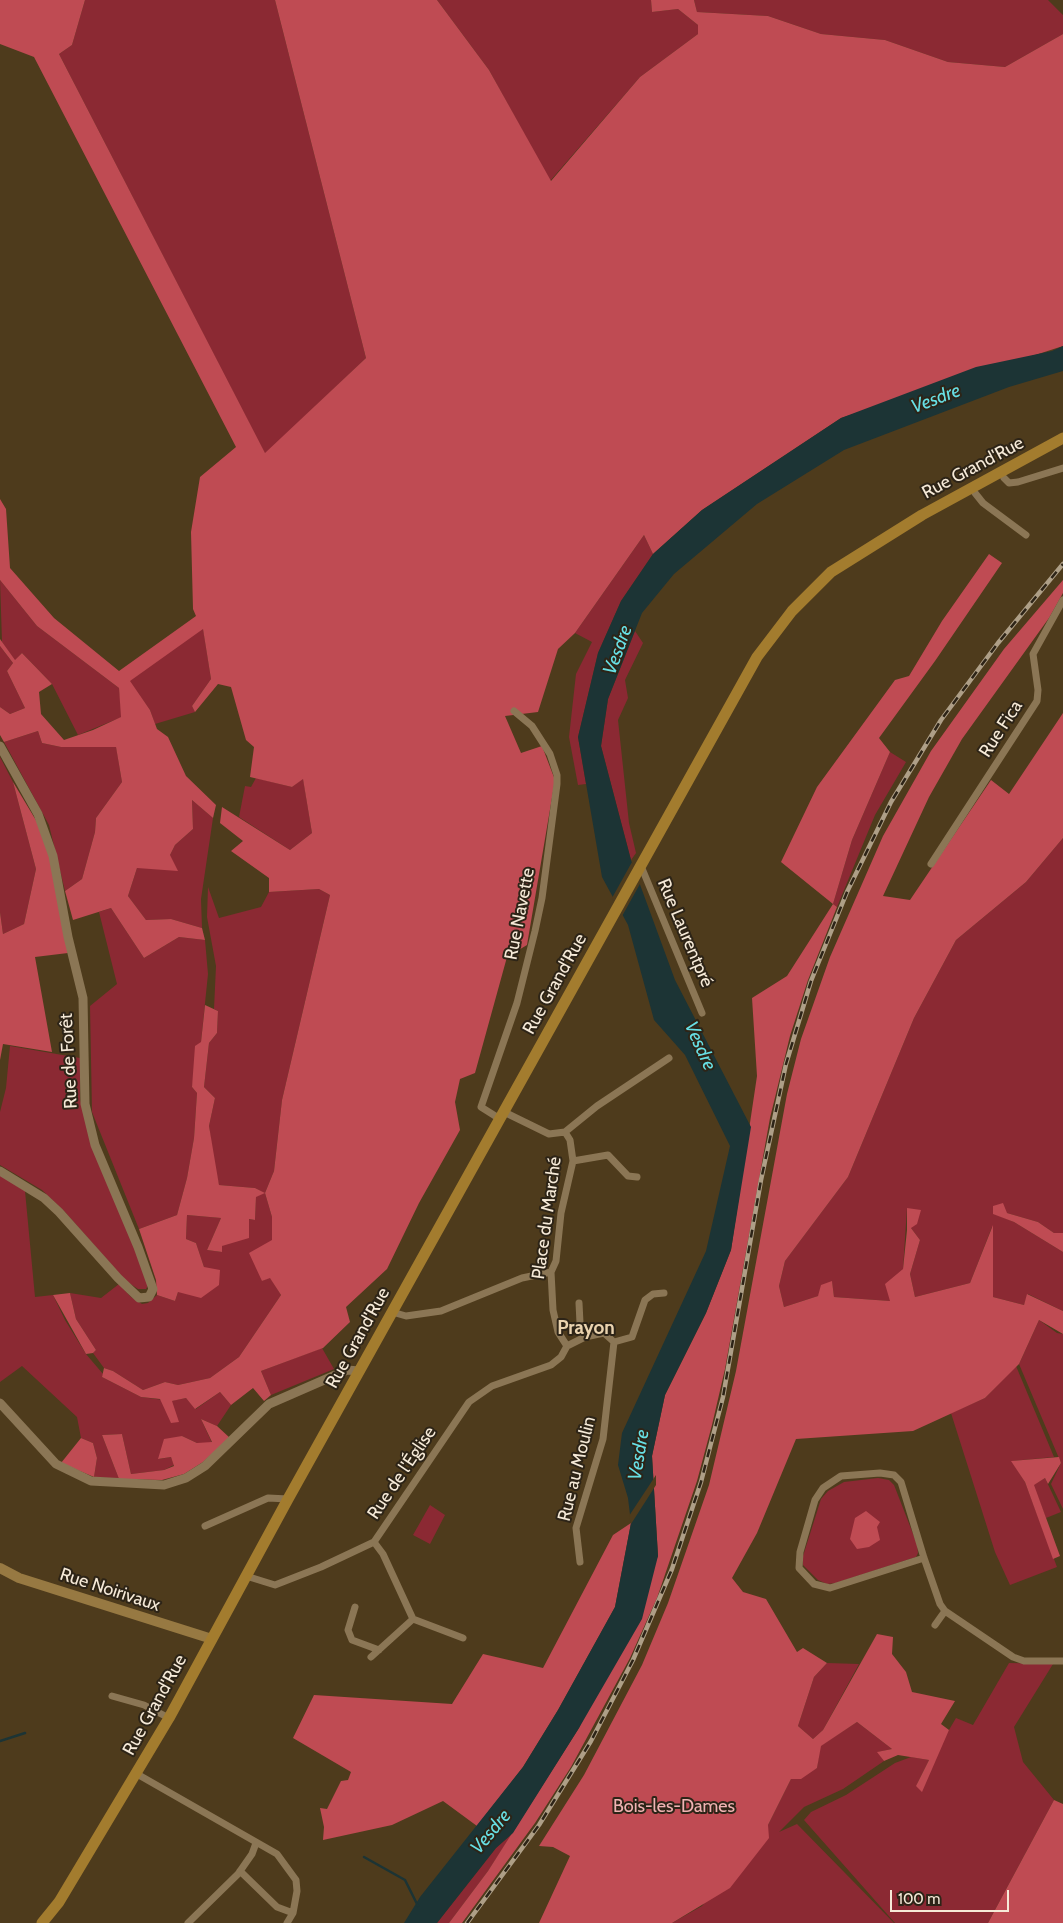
<!DOCTYPE html>
<meta charset="utf-8">
<style>
body{margin:0}
#map{position:relative;width:1063px;height:1923px;overflow:hidden;background:#4e3b1c;font-family:Cabin,sans-serif}
canvas{display:block}
.scale{position:absolute;left:890px;top:1890px;width:119px;height:22px;box-sizing:border-box;border:2px solid #f6ead8;border-top:0;padding-left:6px;font-size:15px;line-height:18px;white-space:nowrap;color:#f6ead8;-webkit-text-stroke:4px #2d2417;paint-order:stroke}
</style>
<div id="map">
<canvas width="1063" height="1923"></canvas>
<div class="scale">100 m</div>
</div>
<script>
const c = document.querySelector('canvas').getContext('2d');
c.lineJoin = 'round';
function fillPath(path, color) {
  c.fillStyle = color;
  c.fill(path, 'evenodd');
}
function shape(rows) {
  const path = new Path2D();
  for (const r of rows) {
    path.moveTo(r[0], r[1]);
    for (let i = 2; i < r.length; i += 2) path.lineTo(r[i], r[i + 1]);
  }
  return path;
}
function strokePath(path, color, width, dash) {
  c.strokeStyle = color;
  c.lineWidth = width;
  c.lineCap = dash ? 'butt' : 'round';
  c.setLineDash(dash || []);
  c.stroke(path);
}
function label(font, color, halo, rows, align = 'center') {
  c.font = font + ' Cabin,sans-serif';
  c.lineWidth = 4;
  c.setLineDash([]);
  c.textBaseline = 'middle';
  c.strokeStyle = halo;
  c.fillStyle = color;
  for (const [text, x, y, turn = 0] of rows) {
    c.save();
    c.translate(x, y);
    c.rotate((+turn || 0) * Math.PI / 180);
    c.textAlign = isNaN(turn) ? turn : align;
    if (halo) c.strokeText(text, 0, 0);
    c.fillText(text, 0, 0);
    c.restore();
  }
}
fillPath(shape([
 [85,0,275,0,366,358,265,454,59,54,72,45],
 [437,0,651,0,652,12,678,9,698,25,698,34,640,77,550,181,489,70],
 [694,0,1048,0,1063,15,1063,34,1005,67,948,62,885,40,821,34,768,16,697,12],
 [644,535,653,554,621,601,598,653,578,737,586,784,578,785,569,737,576,674,592,642,575,633],
 [0,580,37,626,119,688,122,717,78,735,52,684,22,653,15,661,2,642],
 [203,628,211,679,192,706,195,712,155,724,150,710,129,681],
 [635,631,643,643,625,680,628,698,618,720,629,823,636,853,631,860,601,746,608,699],
 [0,646,13,663,7,671,25,708,10,714,0,707],
 [38,731,42,743,61,747,116,746,122,782,96,818,95,832,82,879,65,891,49,825,4,742],
 [890,752,906,762,875,815,837,907,833,904,852,840],
 [0,757,13,782,36,869,24,924,3,934,0,912],
 [256,778,292,787,303,778,312,833,290,850,239,817,245,786,251,787],
 [192,800,213,818,201,899,202,928,171,919,146,920,128,896,137,868,170,855,175,845,193,829],
 [1063,838,1063,1233,1054,1233,1038,1222,1007,1213,993,1213,1014,1222,1063,1252,1063,1311,1028,1294,1024,1305,993,1297,992,1227,970,1283,915,1297,910,1274,920,1240,911,1228,907,1208,903,1269,890,1301,834,1297,832,1282,818,1296,784,1307,779,1286,785,1261,848,1177,914,1018,956,940,1026,882],
 [208,887,219,918,261,907,269,892,319,889,330,895,282,1100,274,1171,265,1193,272,1217,272,1241,262,1281,270,1277,281,1295,239,1357,210,1378,178,1385,165,1382,143,1390,113,1371,104,1368,93,1353,96,1350,76,1319,70,1293,101,1298,119,1284,131,1297,142,1304,148,1303,157,1295,175,1301,178,1292,204,1267,196,1243,186,1239,187,1215,221,1218,207,1250,222,1252,222,1246,248,1219,255,1220,256,1196,264,1193,255,1188,219,1185,214,1165,209,1126,215,1098,204,1087,209,1043,217,1033,218,1011,214,1009,216,966,207,917],
 [111,908,144,958,179,937,205,940,208,974,201,1042,192,1087,197,1093,194,1138,187,1178,177,1215,139,1229,92,1112,90,1006,117,984,99,912],
 [10,1046,80,1058,80,1099,91,1142,149,1283,146,1289,138,1289,126,1281,65,1212,42,1190,0,1165,0,1112,6,1088],
 [0,1175,25,1191,35,1297,53,1295,65,1320,86,1354,103,1374,102,1377,141,1397,171,1401,186,1398,196,1409,220,1392,231,1405,217,1426,201,1419,212,1443,197,1443,182,1436,159,1459,171,1457,174,1465,164,1470,131,1474,122,1434,102,1435,119,1479,94,1477,97,1458,93,1443,81,1438,77,1417,22,1366,0,1382],
 [1039,1320,1057,1333,1063,1334,1063,1509,1051,1484,1061,1463,1019,1364],
 [322,1348,334,1369,271,1395,261,1371],
 [1016,1366,1054,1457,1012,1461,1025,1482,1057,1567,1010,1585,995,1552,951,1413,985,1398],
 [878,1478,889,1480,894,1485,917,1544,918,1553,916,1557,836,1583,827,1584,818,1580,803,1565,803,1556,821,1499,828,1491,844,1482],
 [1045,1478,1061,1512,1046,1518,1033,1485],
 [430,1505,445,1515,430,1544,413,1535],
 [827,1663,859,1664,823,1730,813,1739,798,1726,814,1677],
 [1009,1663,1053,1664,1014,1727,1023,1762,1054,1800,988,1923,895,1923,804,1820,811,1812,846,1795,895,1763,911,1757,929,1760,916,1786,956,1718,973,1725],
 [857,1722,892,1749,878,1752,884,1761,843,1789,804,1807,779,1832,797,1824,894,1923,672,1923,702,1906,768,1825,791,1779,817,1768,820,1746],
 [513,1833,488,1871,449,1923,437,1923,496,1848]
]), '#8b2933');
fillPath(shape([
 [0,0,85,0,72,45,59,54,265,453,366,358,275,0,437,0,489,70,551,181,640,77,698,34,698,25,678,9,652,12,651,0,694,0,697,12,768,16,821,34,885,40,948,62,1005,67,1063,34,1063,346,841,418,702,510,653,554,644,535,575,633,558,649,538,712,505,716,521,753,542,746,555,780,527,945,507,957,475,1073,460,1079,455,1102,460,1130,419,1203,387,1269,346,1307,350,1322,323,1348,261,1371,271,1395,264,1401,253,1388,231,1405,220,1392,195,1409,186,1398,172,1401,179,1422,171,1423,160,1399,141,1397,102,1377,104,1368,113,1371,143,1390,165,1382,178,1385,210,1378,239,1357,281,1295,270,1278,262,1281,249,1253,272,1240,272,1217,265,1193,256,1197,255,1220,249,1219,249,1238,222,1246,222,1252,207,1250,221,1218,187,1215,186,1239,196,1243,204,1267,220,1270,219,1285,201,1298,178,1292,175,1301,157,1295,156,1280,139,1229,177,1215,187,1178,194,1138,197,1093,192,1087,195,1046,201,1042,205,1005,218,1011,217,1033,209,1043,204,1087,215,1098,209,1126,219,1185,255,1188,265,1193,274,1171,282,1100,330,895,319,889,269,892,269,878,231,851,243,841,220,823,222,807,290,850,312,833,303,779,292,787,250,777,254,747,246,740,231,687,218,684,195,712,192,706,211,679,203,629,130,681,150,710,157,729,168,737,186,776,216,805,213,818,192,800,193,829,175,845,170,855,178,871,137,868,128,896,146,920,171,919,202,928,205,940,179,937,144,958,111,908,73,920,65,891,82,879,95,832,96,818,122,782,116,747,61,747,42,743,38,731,4,742,0,735,0,707,10,714,25,708,7,671,13,663,0,646,0,639,15,660,22,653,52,684,39,692,41,714,64,740,93,730,121,717,119,688,37,626,0,580,0,499,6,509,10,568,54,618,119,671,196,616,193,609,191,532,200,477,236,447,34,57,0,44],
 [989,554,1002,563,935,661,879,738,890,752,852,840,833,904,837,907,808,980,790,1036,770,1118,725,1369,712,1425,697,1481,657,1598,630,1658,571,1767,535,1823,462,1923,449,1923,488,1871,579,1728,658,1556,652,1456,665,1395,706,1313,731,1250,757,1076,752,998,787,976,833,904,781,862,817,787,895,680,909,676,942,621],
 [1063,580,1063,593,1049,618,962,739,929,797,883,896,910,900,991,780,1009,794,1063,713,1063,838,1026,882,956,940,914,1018,848,1177,785,1261,779,1286,784,1307,818,1296,821,1285,832,1281,834,1297,890,1301,885,1284,903,1269,907,1230,907,1208,921,1210,917,1224,911,1228,920,1240,910,1274,915,1297,970,1283,993,1225,993,1297,1024,1305,1027,1294,1063,1311,1063,1334,1039,1320,1019,1364,985,1398,913,1431,796,1439,757,1533,732,1578,743,1592,766,1599,797,1652,803,1648,827,1663,814,1677,798,1726,813,1739,823,1730,877,1634,893,1637,892,1654,906,1672,912,1692,955,1701,941,1724,949,1730,922,1792,916,1786,929,1760,898,1755,884,1761,877,1752,892,1749,857,1722,821,1746,817,1768,801,1779,791,1779,768,1825,769,1838,730,1888,672,1923,539,1923,570,1856,553,1847,539,1846,584,1775,642,1665,668,1603,709,1485,736,1371,787,1094,801,1039,830,957,883,836,931,751,1004,649],
 [13,782,40,827,55,874,68,953,35,957,52,1052,3,1044,0,1060,0,912,3,934,24,924,36,869],
 [1003,1203,1007,1213,1038,1222,1054,1233,1063,1233,1063,1252,1014,1222,993,1214,993,1206],
 [70,1293,76,1319,96,1350,93,1353,86,1354,53,1295],
 [201,1419,217,1426,230,1438,203,1462,184,1474,162,1480,119,1479,102,1435,122,1434,131,1474,164,1470,174,1466,171,1457,158,1459,164,1439,182,1436,197,1443,212,1442],
 [81,1438,93,1443,97,1458,94,1477,61,1463],
 [1059,1457,1061,1463,1048,1484,1045,1478,1034,1485,1060,1556,1053,1559,1025,1482,1011,1461],
 [866,1511,880,1522,877,1527,880,1540,869,1547,857,1549,850,1539,855,1518],
 [631,1523,615,1607,558,1710,523,1767,477,1826,443,1801,392,1825,323,1840,324,1827,320,1808,327,1809,341,1781,348,1780,351,1772,293,1738,314,1695,452,1704,483,1654,543,1668,613,1535],
 [1054,1800,1063,1804,1063,1923,988,1923]
]), '#bf4b53');
fillPath(shape([
 [1063,346,1063,371,1009,387,844,450,757,504,674,574,642,613,608,699,601,746,631,860,675,980,751,1127,731,1250,706,1313,665,1395,652,1456,658,1556,642,1619,579,1728,513,1833,496,1848,437,1923,404,1923,420,1897,523,1767,558,1710,615,1607,631,1523,628,1498,618,1465,622,1433,706,1251,730,1146,685,1055,654,1020,628,925,602,877,578,737,598,653,621,601,653,554,702,510,841,418,976,367,1052,351]
]), '#1c3435');
fillPath(shape([
 [632,862,641,882,621,918,612,898],
 [656,1475,656,1485,631,1524,629,1516]
]), '#4e3b1c');
strokePath(shape([
 [0,1741,25,1733],
 [364,1857,405,1880,418,1906]
]), '#1c3435', 2.5);
strokePath(shape([
 [1004,478,1009,483,1018,482,1063,468],
 [975,493,983,503,1026,535],
 [931,864,1037,701,1038,690,1033,654,1063,600],
 [641,866,702,1013],
 [504,1112,549,1134,565,1132,597,1106,669,1058],
 [500,1119,481,1107,517,1003,535,931,542,898,557,784,557,775,550,754,532,726,514,711],
 [565,1132,570,1140,573,1161,561,1213,556,1261,551,1272,553,1310,558,1332,567,1346],
 [573,1161,608,1155,628,1176,637,1177],
 [579,1303,580,1323,585,1337],
 [392,1312,406,1316,441,1311,522,1278,551,1272],
 [614,1342,632,1337,645,1300,653,1294,664,1293],
 [567,1346,585,1337,604,1333,614,1342],
 [205,1526,268,1498,288,1499],
 [374,1542,383,1554,413,1619,463,1638],
 [924,1558,830,1588,814,1584,799,1568,800,1552,815,1500,823,1488,841,1476,880,1473,894,1475,901,1482,924,1558,940,1604,945,1611,1013,1657,1024,1661,1063,1661],
 [580,1562,576,1528,603,1439,614,1342],
 [246,1576,275,1585,321,1567,374,1542,469,1402,492,1386,551,1365,561,1357,567,1346],
 [355,1607,348,1630,352,1640,379,1650],
 [935,1625,945,1611],
 [371,1657,413,1619],
 [112,1696,144,1705,169,1718],
 [137,1774,277,1854,296,1880,297,1891,293,1913,287,1923],
 [240,1871,277,1907,293,1913],
 [188,1923,238,1874,252,1854,256,1843]
]), '#8b7655', 7);
strokePath(shape([
 [0,746,38,814,53,856,68,937,83,998,85,1104,95,1145,138,1247,153,1289,149,1297,139,1298,118,1278,59,1212,44,1198,0,1171],
 [0,1403,56,1464,91,1481,164,1485,186,1478,205,1466,269,1404,347,1370,359,1371]
]), '#8b7655', 9);
strokePath(shape([
 [0,1568,19,1578,212,1639]
]), '#977942', 10);
strokePath(shape([
 [42,1923,59,1902,169,1718,288,1499,757,657,792,611,831,572,922,515,1063,438]
]), '#a37c2e', 11);
const rail = shape([
 [467,1923,539,1825,591,1741,633,1660,672,1569,701,1482,723,1397,761,1180,786,1064,811,981,847,892,891,802,941,720,998,643,1063,564]
]);
strokePath(rail, '#ae9f87', 4.5);
strokePath(rail, '#2d2417', 2.5, [8]);
label('18px', '#f6ead8', '#2d2417', [
 ["Rue Grand'Rue",973,468,-28],
 ["Rue Fica",1001,729,-57],
 ["Rue Navette",520,914,-79],
 ["Rue Laurentpré",685,933,67],
 ["Rue Grand'Rue",555,984,-61],
 ["Rue de Forêt",69,1061,-93],
 ["Place du Marché",547,1218,-82],
 ["Rue Grand'Rue",358,1338,-61],
 ["Rue au Moulin",577,1469,-76],
 ["Rue de l'Église",402,1473,-56],
 ["Rue Noirivaux",110,1590,18],
 ["Rue Grand'Rue",155,1705,-61]
]);
label('18px', '#f1b3b3', '#2d2417', [
 ["Bois-les-Dames",674,1807]
]);
label('italic 19px', '#67dfe4', '#2d2417', [
 ["Vesdre",936,399,-21],
 ["Vesdre",618,650,-70],
 ["Vesdre",700,1046,66],
 ["Vesdre",639,1455,-81],
 ["Vesdre",491,1832,-50]
]);
label('bold 19px', '#ead3af', '#2d2417', [
 ["Prayon",586,1328]
]);
</script>
